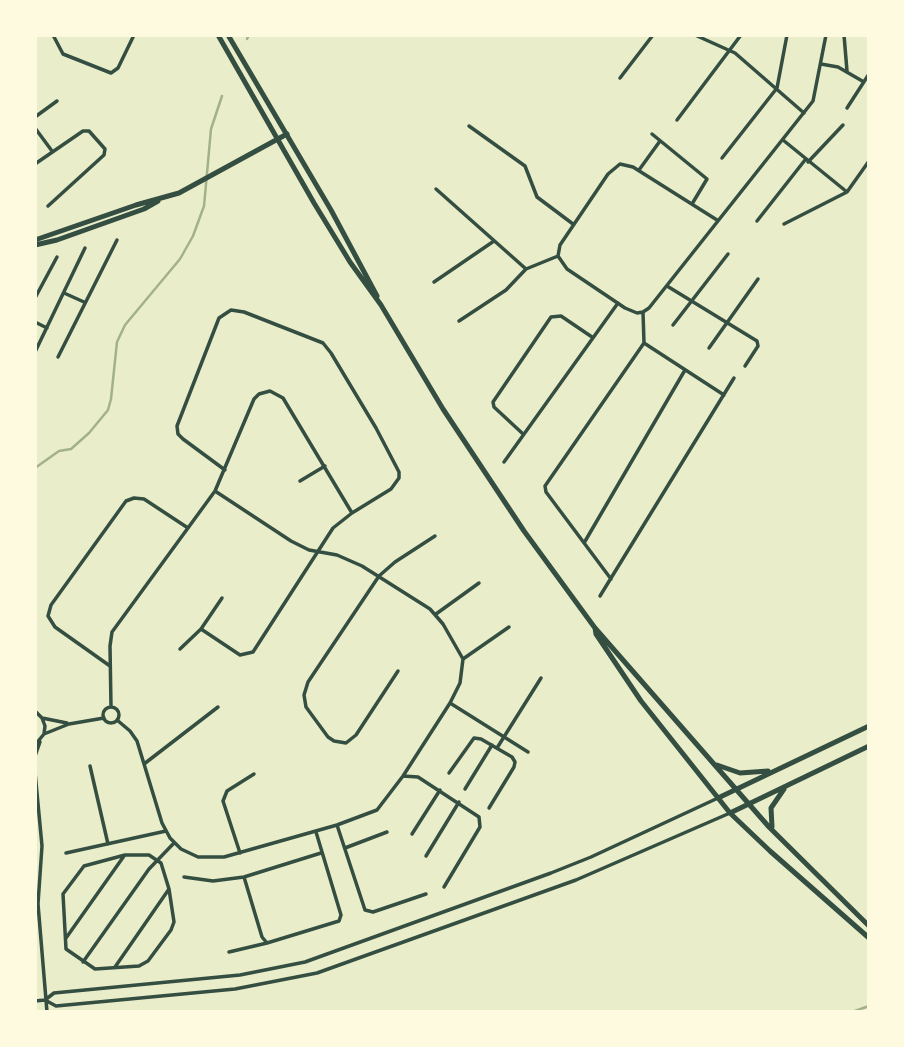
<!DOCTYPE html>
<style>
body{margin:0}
#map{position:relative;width:904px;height:1047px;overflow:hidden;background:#e9edc9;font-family:"Fira Sans",sans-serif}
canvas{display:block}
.frame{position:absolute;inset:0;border:37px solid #fefae0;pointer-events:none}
</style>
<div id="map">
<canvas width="904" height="1047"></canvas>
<div class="frame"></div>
</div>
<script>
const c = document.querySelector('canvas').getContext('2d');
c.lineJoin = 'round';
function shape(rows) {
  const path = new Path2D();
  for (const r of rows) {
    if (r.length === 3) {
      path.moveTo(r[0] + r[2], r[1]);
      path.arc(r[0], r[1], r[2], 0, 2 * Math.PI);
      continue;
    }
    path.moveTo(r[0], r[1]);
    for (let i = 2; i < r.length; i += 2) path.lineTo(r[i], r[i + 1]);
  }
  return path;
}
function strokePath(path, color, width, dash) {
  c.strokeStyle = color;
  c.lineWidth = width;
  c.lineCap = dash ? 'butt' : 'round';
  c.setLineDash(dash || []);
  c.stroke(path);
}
strokePath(shape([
 [247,39,249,35],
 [35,468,59,451,71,449,89,433,108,410,111,399,117,342,125,325,180,259,193,236,204,206,211,129,222,96],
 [852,1012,869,1006]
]), '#a3b18a', 2.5);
strokePath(shape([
 [53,35,63,54,111,73,118,68,134,35],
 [695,35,735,53,804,113],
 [844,35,847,71],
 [821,64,838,67,864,82],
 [620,78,653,35],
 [847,108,869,74],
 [35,117,57,101],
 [677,120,741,35],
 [469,126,525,166,537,197,573,224],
 [35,128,52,151],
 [652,134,707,179,692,204],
 [783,140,847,192,869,161],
 [722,158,777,88,787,35],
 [808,162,843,125],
 [35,164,83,131,89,131,105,149,104,155,48,206],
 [639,170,660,141],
 [436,189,526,269],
 [717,220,633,167,620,164,608,174,560,245,558,256,567,269,625,308,637,313,643,312,649,308,813,101,826,35],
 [757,221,805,160],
 [784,224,847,192],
 [434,282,494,241],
 [667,286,757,341,758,346,745,366],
 [64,293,84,302],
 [35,298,57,257],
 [643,312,644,343,724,395],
 [459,321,506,290,526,269,558,256],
 [35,322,47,328],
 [673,325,728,254],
 [709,348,758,279],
 [35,352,85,248],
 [58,357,117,240],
 [522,433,494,407,493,402,551,317,561,316,592,337],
 [504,462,618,303],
 [300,481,325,466],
 [584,543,685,370],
 [611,579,546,492,545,486,644,343],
 [600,596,734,378],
 [436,614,479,583],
 [201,629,240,655,253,652,333,528,352,513,391,489,399,478,399,472,376,428,331,353,323,343,244,312,231,310,219,318,177,426,178,434,183,439,225,470],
 [180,649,201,629,222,598],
 [463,659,509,627],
 [110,666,55,627,48,616,51,605,126,501,134,498,144,499,188,528],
 [398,671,356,735,346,743,334,741,328,737,306,707,304,695,308,682,379,576,395,562,435,536],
 [450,703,528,752],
 [111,707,110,646,112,632,215,491,254,399,259,394,270,391,283,398,352,513],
 [111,715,8],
 [35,711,42,718,45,726,44,734,35,745],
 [42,718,67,723],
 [117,720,130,731,137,741,162,823,170,838,181,849,198,857,224,857,337,825,377,810,403,776,450,703,460,683,463,659,443,624,430,609,362,566,337,555,309,550,291,541,215,491],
 [44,734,69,724,104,718],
 [497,748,541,678],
 [35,756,40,742],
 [144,764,218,707],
 [90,766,108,844],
 [35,772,42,846,38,904],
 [449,773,474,738,481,739,512,757,515,762,514,767,489,808],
 [403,776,418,777,479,817,480,827,444,887],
 [465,789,492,745],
 [718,798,591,857,551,873,305,962,240,975,54,993,45,1000,56,1006,235,989,317,973,576,880,730,813],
 [337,825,365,910,373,912,426,894],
 [412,834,440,790],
 [345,848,387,832],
 [66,853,166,831],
 [240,853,223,801,227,791,254,774],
 [125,855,149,855,161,863,169,889,174,922,171,930,148,961,139,966,95,969,66,949,63,894,84,866,125,855],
 [426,856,459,802],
 [184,877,213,881,244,877,321,853],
 [244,877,262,937,267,943,339,921,341,915,316,832],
 [35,896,38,904,47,1012],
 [66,938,124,856],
 [229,952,267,943],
 [83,962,149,869,174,843],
 [115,967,169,889],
 [35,1001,45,1000]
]), '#344e41', 3.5);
strokePath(shape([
 [35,240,136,205,179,193,287,134],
 [35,245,57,240,144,209,158,201]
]), '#344e41', 5);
strokePath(shape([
 [218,35,314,203,350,262,381,305,443,409,524,531,595,628,769,827,869,926],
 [228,35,331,210,377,296],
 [595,628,596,634,641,701,730,813,770,851,869,938],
 [717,765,740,773,768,771],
 [718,798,869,726],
 [730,813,869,746],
 [772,827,771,808,784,789]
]), '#344e41', 5);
</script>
